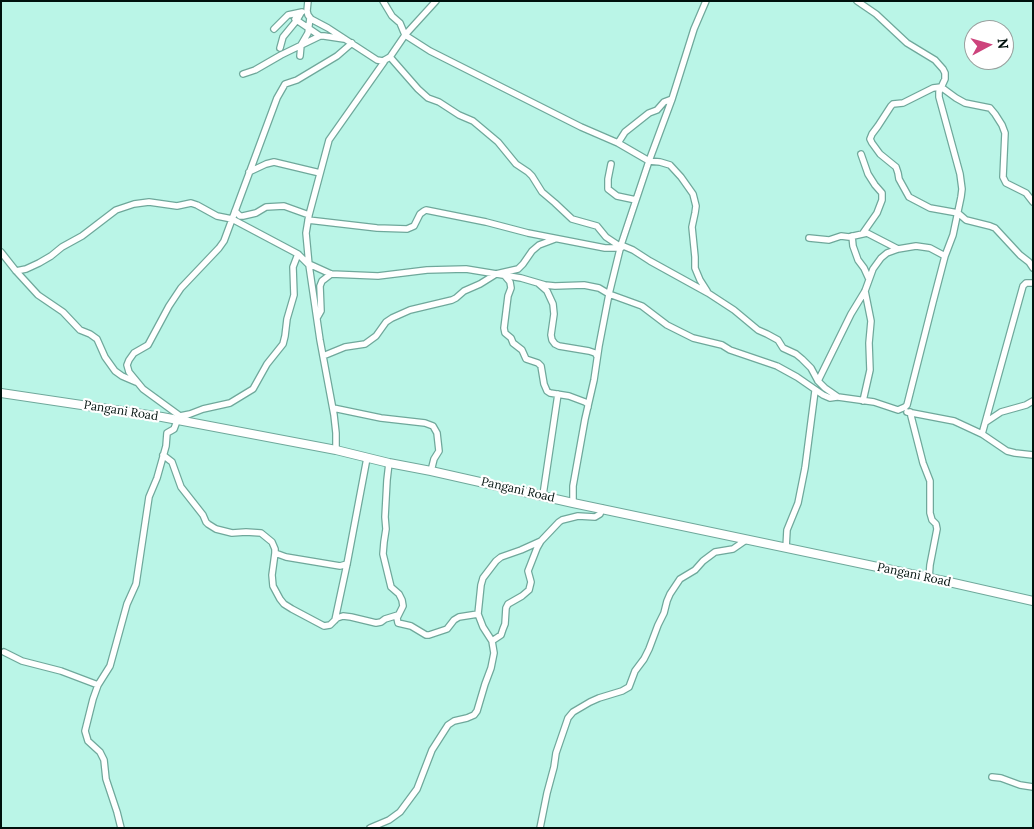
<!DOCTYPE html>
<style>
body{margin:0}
#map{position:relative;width:1034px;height:829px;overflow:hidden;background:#baf5e7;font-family:Lora,serif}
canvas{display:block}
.frame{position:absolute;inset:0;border:2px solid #00110d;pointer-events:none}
.north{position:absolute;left:964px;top:20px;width:50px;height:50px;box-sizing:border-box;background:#fff;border:1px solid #99a09e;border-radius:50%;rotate:84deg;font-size:14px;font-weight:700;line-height:20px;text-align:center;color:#00110d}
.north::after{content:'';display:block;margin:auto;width:18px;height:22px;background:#cd437c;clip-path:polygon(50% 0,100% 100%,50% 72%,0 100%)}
</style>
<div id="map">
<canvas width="1034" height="829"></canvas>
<div class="frame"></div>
<div class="north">N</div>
</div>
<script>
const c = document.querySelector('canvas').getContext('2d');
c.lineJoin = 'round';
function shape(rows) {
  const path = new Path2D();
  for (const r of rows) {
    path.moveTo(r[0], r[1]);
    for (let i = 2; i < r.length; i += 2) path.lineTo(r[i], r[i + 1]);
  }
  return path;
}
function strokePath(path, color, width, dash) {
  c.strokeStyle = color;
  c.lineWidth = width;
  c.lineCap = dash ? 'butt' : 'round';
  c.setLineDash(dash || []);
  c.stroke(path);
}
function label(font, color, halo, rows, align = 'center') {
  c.font = font + ' Lora,serif';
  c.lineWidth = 4.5;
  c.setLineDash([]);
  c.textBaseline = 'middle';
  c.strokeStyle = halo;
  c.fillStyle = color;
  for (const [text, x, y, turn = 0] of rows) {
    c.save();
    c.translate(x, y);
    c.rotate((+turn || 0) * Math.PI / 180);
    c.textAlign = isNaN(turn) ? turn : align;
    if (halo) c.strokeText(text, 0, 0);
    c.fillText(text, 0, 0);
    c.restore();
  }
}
const minor = shape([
 [308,1,307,11,308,15,311,19,328,28,377,60,383,61],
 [383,1,392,16,400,23,405,35,430,51,581,127,618,143,649,161,660,162,670,165,681,177,693,194,696,206,695,213,692,227,695,257,695,268,700,280,707,291],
 [295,19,320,36],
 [274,29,288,15,302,12],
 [280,48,283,37,297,20,301,13],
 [300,56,301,45,308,33,310,18],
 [390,57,418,89,428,98,439,102,459,115,473,121,498,142,516,164,528,172,532,176,542,192,555,203,572,219,597,226,606,237,621,247],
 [243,74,255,70,281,55,320,36,324,36,344,39],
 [618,143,625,132,649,113,657,110,664,102,672,99],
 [861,154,868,174,875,185,882,193,882,200,877,213,863,233],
 [611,164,608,179,608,189,617,196,636,200],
 [249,172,266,164,274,162,320,173],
 [1033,202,1026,193,1006,183,1003,177,1005,133,1002,125,995,114,990,108,965,103,956,98,941,87,933,88,903,103,893,104,891,106,878,126,872,134,870,139,872,143,880,154,896,167,898,173,899,179,909,197,930,208,958,213,966,220,990,226,995,228,1020,255,1029,262,1033,268],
 [235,211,240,216,243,216,256,213,266,207,284,206,309,215],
 [308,220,377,228,407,229,414,226,420,214,424,211,426,210,486,222,528,233,605,248,621,248],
 [852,236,853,246,858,260,864,268,869,279],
 [809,238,829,240,841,236,849,237,867,233,898,249],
 [621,245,633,250,650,261,708,293,734,310,758,330,767,334,778,340,783,348,796,354,802,359,811,368,818,381,825,388,838,397,874,402,898,410,905,407,907,405,933,302,945,256,953,235,961,197,962,189,960,174,939,97,939,92,945,79,945,73,943,69,935,60,907,43,876,14,857,1],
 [1,252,16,271,38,295,63,312,80,330,90,334,97,339,105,357,115,371,122,376,136,382],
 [309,264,331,274,378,276,427,270,466,269,521,278,545,285,555,286,584,285,599,288,609,294,642,306,667,325,693,338,722,345,730,350,777,366,797,377,823,395,830,398,837,397],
 [16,271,26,269,39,263,51,256,62,247,82,236,116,210,134,204,149,202,177,206,191,203,197,205,217,216,232,219,298,254,309,265],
 [504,275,510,282,511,288,508,296,504,328,505,333,511,338,513,343,522,350,526,359,538,363,541,366,544,384,547,391,550,393,569,396,585,402,588,404,588,407],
 [539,284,547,291,553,304,554,314,551,335,552,340,555,344,559,346,589,351,595,353,597,356],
 [317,318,321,311,320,286,322,281,331,274],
 [323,356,345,347,365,344,376,336,386,322,392,318,410,310,452,300,456,298,464,291,480,284,496,274,518,269,523,264,532,251,539,245,555,239],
 [818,381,851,314,865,291,873,269,881,258,887,253,898,249,916,246,930,248,945,256],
 [863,401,870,370,869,343,871,321,865,291],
 [333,408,381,418,425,423,433,426,437,433,439,451,434,459,431,471],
 [907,412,954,421,982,434,1007,451,1015,453,1033,455],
 [910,412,923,463,930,481,930,513,932,520,936,524,937,529,930,565,929,579],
 [180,416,190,414,203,409,230,403,253,389,267,364,283,344,285,336,287,319,294,295,293,267,298,254],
 [187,420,180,416,143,389,129,372,127,365,129,360,134,353,148,345,169,306,181,288,219,248,224,241,277,98,285,84,297,80,337,56,352,43],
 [986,422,1001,412,1026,405,1033,401],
 [982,434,1023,286,1026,283,1033,283],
 [336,450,336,433,334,415,320,340,309,265,306,233,309,215,329,140,384,62,383,61,390,57,405,35,436,1],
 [163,455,172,462,181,487,203,515,206,522,208,524,216,529,232,533,246,532,261,533,272,542,275,549,275,553,272,575,273,586,280,599,284,604,292,609,324,626,330,625,337,618,343,616,351,617,376,623,381,622,385,619,398,615],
 [389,463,387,480,385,517,386,529,384,542,383,554,391,587,399,594,402,600,403,606,397,618,398,623,411,626,426,635,429,635,447,629,454,620,459,617,478,614],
 [543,495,558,394],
 [573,503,573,486,585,419,594,380,599,346,609,294,621,245,649,161,672,99,694,29,706,1],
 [786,548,787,530,798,503,805,468,815,391],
 [275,553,286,557,340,566,347,564],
 [335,620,347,564,367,458],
 [492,641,501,635,503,629,505,624,506,608,508,604,522,596,529,590,531,582,528,571,537,548,541,541,559,522,562,520,578,516,595,517,600,514,602,508],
 [4,652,22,661,61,671,98,685],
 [992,777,1001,778,1020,785,1033,787],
 [121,828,117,812,106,779,104,760,100,752,88,741,85,731,93,699,98,685,110,666,127,604,136,584,149,497,157,478,166,446,167,433,174,429,177,421],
 [370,828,389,820,400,812,417,789,432,750,448,725,454,721,467,718,474,715,477,711,485,684,491,668,494,653,492,641,483,627,478,614,481,585,483,578,496,561,501,557,521,550,541,541],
 [540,828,547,793,554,767,556,753,568,718,573,712,590,702,599,698,622,691,629,687,635,671,644,659,649,649,658,625,664,613,667,601,670,594,680,579,695,570,703,561,715,552,733,549,746,540]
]);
const major = shape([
 [1,393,162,417,336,450,389,463,431,471,573,503,949,582,1033,601]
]);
strokePath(minor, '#6fa89b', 8);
strokePath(major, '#6fa89b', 10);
strokePath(minor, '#fff', 5.5);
strokePath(major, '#fff', 8);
label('12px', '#00110d', '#fff', [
 ["Pangani Road",121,411,9],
 ["Pangani Road",518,490,13],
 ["Pangani Road",914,575,12]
]);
</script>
